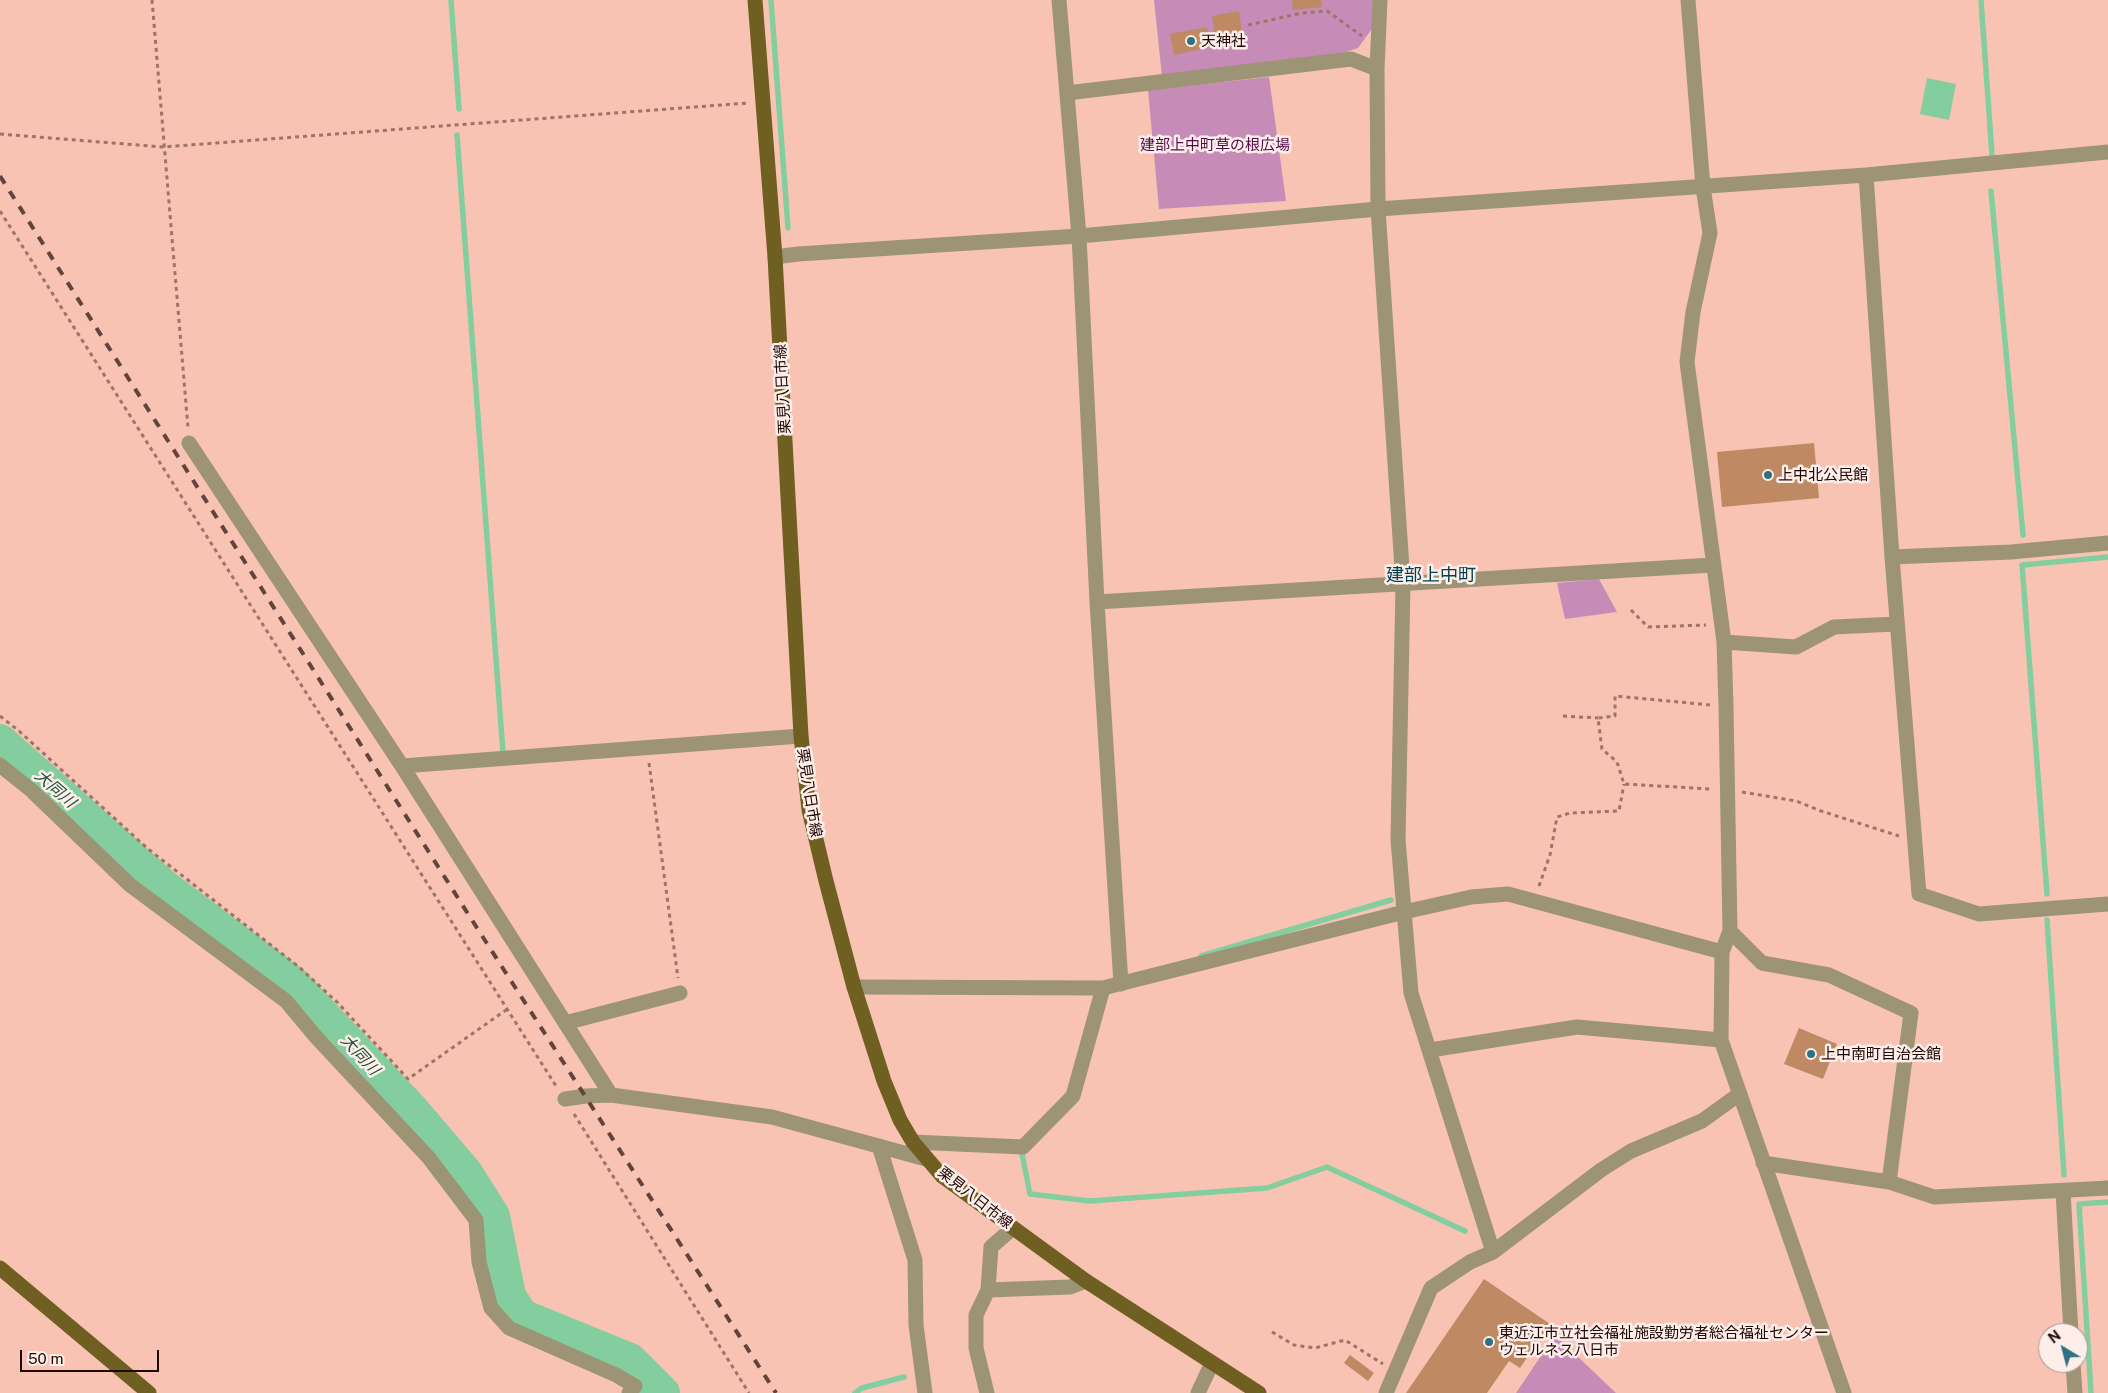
<!DOCTYPE html>
<meta charset="utf-8">
<style>
body{margin:0}
#map{position:relative;width:2108px;height:1393px;overflow:hidden;background:#f9c3b4;font-family:"Public Sans",sans-serif}
canvas{display:block}
.north{position:absolute;left:2038px;top:1323px;width:50px;height:50px;box-sizing:border-box;background:#fdeeea;border:1px solid #a4928e;border-radius:50%;rotate:323deg;font-size:14px;font-weight:700;line-height:20px;text-align:center;color:#1f0804}
.north::after{content:'';display:block;margin:auto;width:18px;height:22px;background:#2e7282;clip-path:polygon(50% 0,100% 100%,50% 72%,0 100%)}
.scale{position:absolute;left:20px;top:1350px;width:139px;height:22px;box-sizing:border-box;border:2px solid #1f0804;border-top:0;padding-left:6px;font-size:15px;line-height:18px;white-space:nowrap;color:#1f0804;-webkit-text-stroke:4px #fdeeea;paint-order:stroke}
</style>
<div id="map">
<canvas width="2108" height="1393"></canvas>
<div class="north">N</div>
<div class="scale">50 m</div>
</div>
<script>
const c = document.querySelector('canvas').getContext('2d');
c.lineJoin = 'round';
function fillPath(path, color) {
  c.fillStyle = color;
  c.fill(path, 'evenodd');
}
function shape(rows) {
  const path = new Path2D();
  for (const r of rows) {
    path.moveTo(r[0], r[1]);
    for (let i = 2; i < r.length; i += 2) path.lineTo(r[i], r[i + 1]);
  }
  return path;
}
function strokePath(path, color, width, dash) {
  c.strokeStyle = color;
  c.lineWidth = width;
  c.lineCap = dash ? 'butt' : 'round';
  c.setLineDash(dash || []);
  c.stroke(path);
}
function label(font, color, halo, rows, align = 'center') {
  c.font = font + ' "Public Sans","Noto Sans JP",sans-serif';
  c.lineWidth = 5;
  c.setLineDash([]);
  c.textBaseline = 'middle';
  c.strokeStyle = halo;
  c.fillStyle = color;
  for (const [text, x, y, turn = 0] of rows) {
    c.save();
    c.translate(x, y);
    c.rotate((+turn || 0) * Math.PI / 180);
    c.textAlign = isNaN(turn) ? turn : align;
    if (halo) c.strokeText(text, 0, 0);
    c.fillText(text, 0, 0);
    c.restore();
  }
}
fillPath(shape([
 [1154,0,1374,0,1374,26,1358,48,1337,55,1162,77],
 [1269,77,1286,201,1159,209,1148,90],
 [1599,579,1617,612,1565,619,1557,583],
 [1555,1335,1616,1393,1516,1393]
]), '#c68cb7');
fillPath(shape([
 [1927,78,1956,84,1949,120,1920,114]
]), '#84cd9f');
strokePath(shape([
 [451,0,459,109],
 [771,0,788,228],
 [1981,0,1992,155],
 [457,135,503,753],
 [1991,191,2023,535],
 [2047,894,2022,565,2108,557],
 [2047,920,2064,1175],
 [1201,956,1391,900],
 [1022,1154,1030,1194,1090,1201,1267,1188,1327,1167,1465,1231],
 [855,1393,862,1388,904,1377],
 [2091,1393,2079,1204,2108,1202]
]), '#84cd9f', 5.5);
strokePath(shape([
 [0,741,165,887,293,983,414,1112,466,1173,493,1216,509,1296,522,1316,630,1360,663,1393]
]), '#84cd9f', 34);
fillPath(shape([
 [1292,0,1321,0,1322,7,1293,10],
 [1239,11,1243,40,1216,44,1212,16],
 [1207,27,1211,47,1174,55,1170,34],
 [1814,443,1819,498,1722,507,1717,452],
 [1799,1028,1837,1044,1823,1079,1784,1064],
 [1484,1279,1550,1324,1520,1368,1509,1361,1487,1393,1406,1393],
 [1350,1355,1374,1373,1368,1381,1344,1363]
]), '#be8963');
strokePath(shape([
 [152,0,188,428],
 [1248,25,1302,13,1327,11,1362,36],
 [0,134,163,147,748,103],
 [0,211,556,1086],
 [1631,610,1648,627,1706,625],
 [1710,705,1615,696,1615,716,1598,718,1602,749,1617,762,1624,784,1711,789],
 [0,716,19,731,147,848,299,967,338,1003,408,1079,506,1010],
 [1563,716,1598,718],
 [649,763,678,978],
 [1742,792,1796,801,1821,811,1899,836],
 [1539,886,1550,855,1557,817,1570,813,1619,811,1624,784],
 [574,1114,749,1393],
 [1272,1332,1294,1345,1315,1348,1345,1340,1383,1364]
]), '#9d746a', 3, [4, 4]);
strokePath(shape([
 [1059,0,1079,236,1097,602,1121,984],
 [1380,0,1377,69,1378,209,1403,583,1398,840,1411,993,1493,1252],
 [1688,0,1703,187,1710,233,1693,312,1687,362,1724,642,1726,706,1730,931,1722,952,1721,1040,1844,1393],
 [1067,93,1351,59,1377,69],
 [1866,175,1892,557,2011,552,2108,543],
 [775,257,798,254,1079,236,1378,209,1866,175,2108,152],
 [189,443,402,766,611,1095,772,1117,926,1159],
 [1892,557,1919,894,1979,914,2108,904],
 [1097,602,1713,565],
 [1724,642,1796,647,1834,627,1896,624],
 [0,765,31,790,130,885,286,1001,316,1037,429,1158,476,1220,479,1262,491,1308,509,1328,616,1375,635,1386,629,1393],
 [402,766,801,736],
 [1730,931,1762,963,1829,975,1911,1013,1889,1182],
 [854,987,1103,988,1404,912,1471,897,1508,894,1722,952],
 [565,1023,680,993],
 [1430,1050,1577,1027,1721,1040],
 [565,1099,586,1096,611,1095],
 [913,1142,1023,1147,1073,1096,1103,988],
 [879,1146,915,1260,916,1325,925,1393],
 [1763,1163,1889,1182,1934,1197,2108,1188],
 [2063,1191,2071,1333],
 [988,1290,1070,1287,1086,1281],
 [2073,1363,2075,1393],
 [987,1393,976,1348,976,1315,988,1290,991,1247,1013,1228],
 [1198,1393,1212,1363],
 [1386,1393,1431,1288,1470,1262,1493,1252,1601,1170,1631,1151,1702,1121,1738,1095]
]), '#9c9475', 15);
strokePath(shape([
 [755,0,775,257,801,736,809,810,826,881,854,987,884,1081,900,1120,913,1142,942,1176,1086,1281,1259,1393],
 [0,1268,149,1393]
]), '#6f6021', 15);
strokePath(shape([
 [0,176,477,928,776,1393]
]), '#64433c', 4, [9, 9]);
for (const [x, y, r, color] of [
 [1191,41,5,"#2e7282"],
 [1768,475,5,"#2e7282"],
 [1811,1054,5,"#2e7282"],
 [1489,1342,5,"#2e7282"]
]) {
  const dot = new Path2D();
  dot.arc(x, y, r, 0, 2 * Math.PI);
  c.fillStyle = color;
  c.fill(dot);
  strokePath(dot, '#fdeeea', 2);
}
label('15px', '#1f0804', '#fdeeea', [
 ["天神社",1201,41],
 ["上中北公民館",1778,475],
 ["上中南町自治会館",1821,1054],
 ["東近江市立社会福祉施設勤労者総合福祉センター",1499,1333],
 ["ウェルネス八日市",1499,1350]
], 'left');
label('15px', '#56094a', '#fdeeea', [
 ["建部上中町草の根広場",1215,145]
]);
label('15px', '#1f0804', '#fdeeea', [
 ["栗見八日市線",783,389,-93],
 ["栗見八日市線",809,793,81],
 ["栗見八日市線",975,1198,38]
]);
label('italic 16px', '#1b5234', '#fdeeea', [
 ["大同川",55,789,41],
 ["大同川",360,1055,47]
]);
label('18px', '#05424f', '#fdeeea', [
 ["建部上中町",1431,575]
]);
</script>
